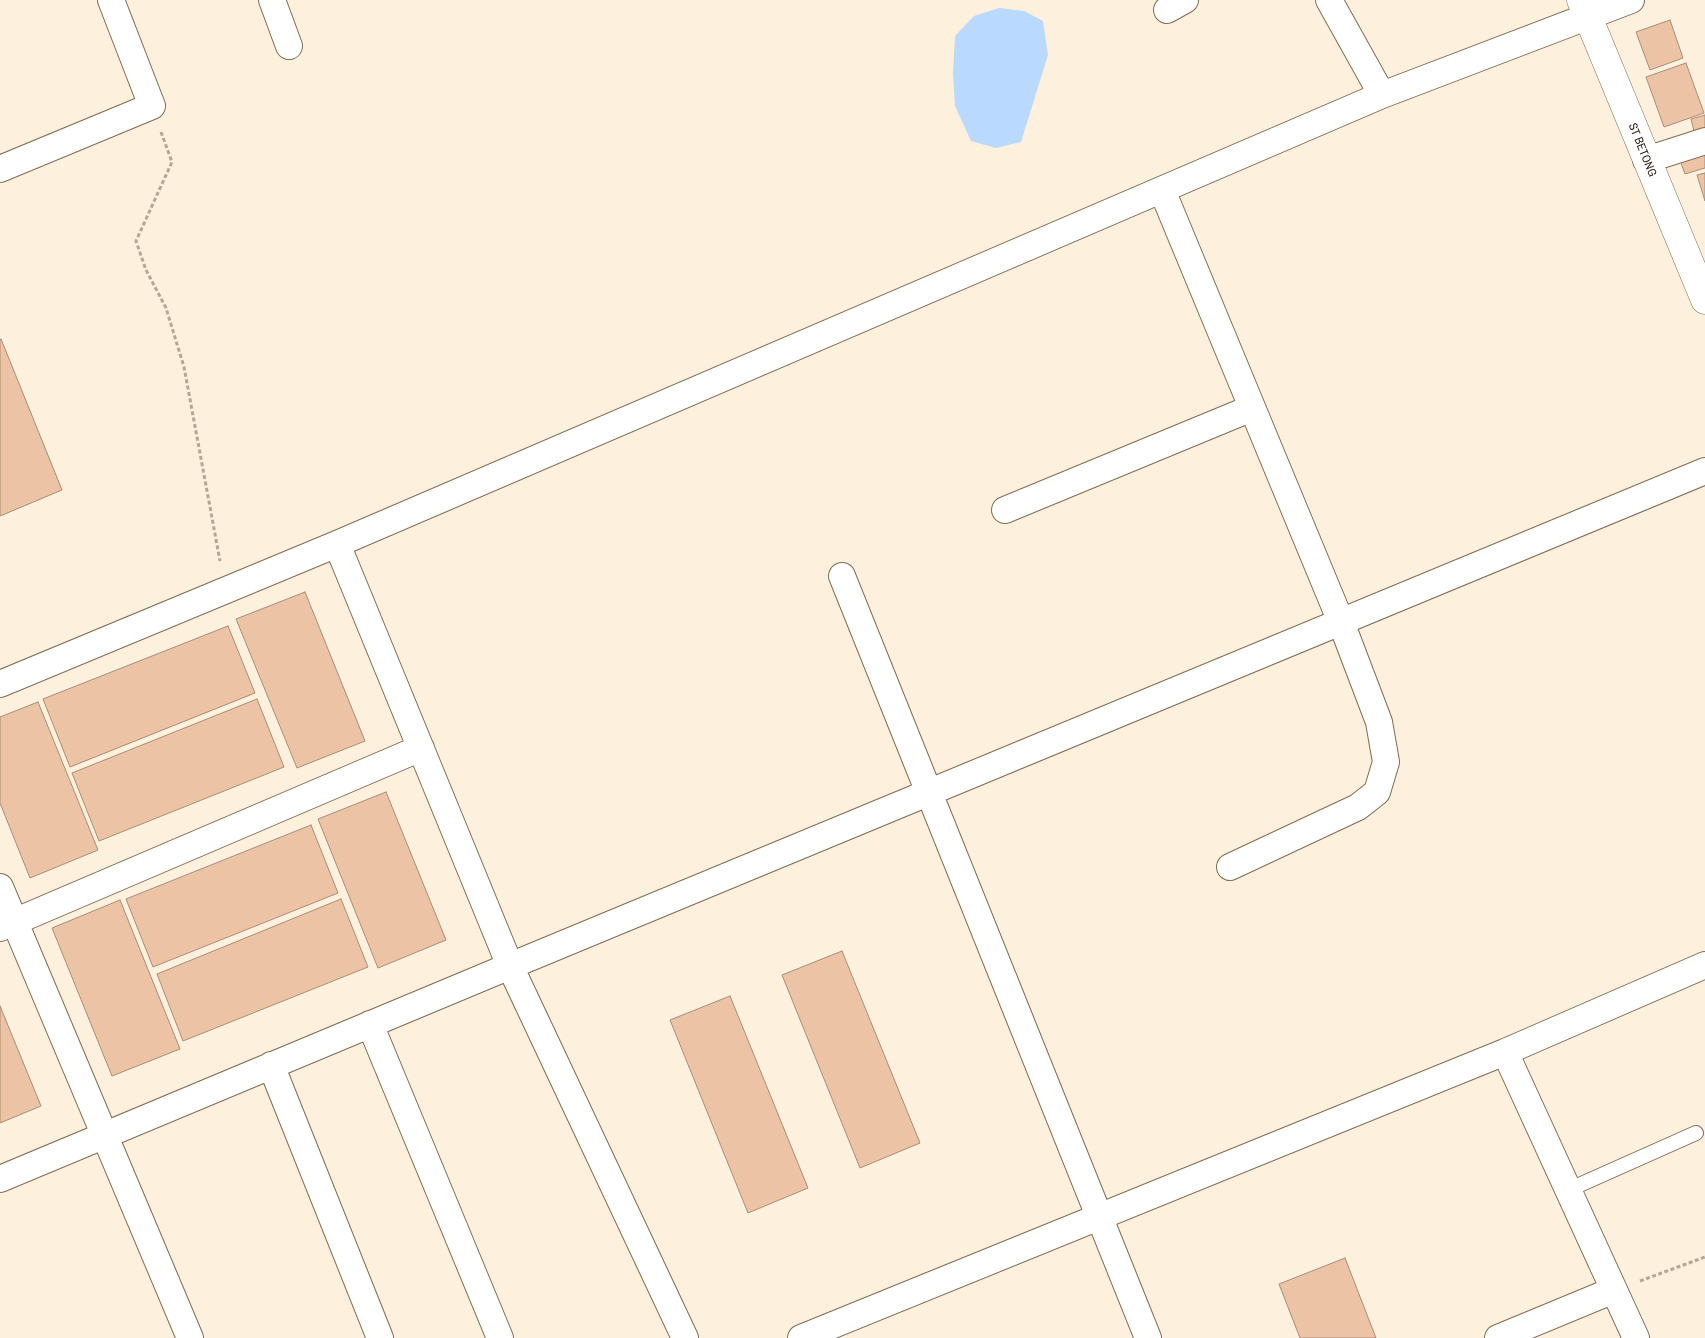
<!DOCTYPE html>
<style>
body{margin:0}
canvas{display:block;background:#fdf0dd}
</style>
<canvas width="1705" height="1338"></canvas>
<script>
const c = document.querySelector('canvas').getContext('2d');
c.lineJoin = 'round';
function fillPath(path, color) {
  c.fillStyle = color;
  c.fill(path, 'evenodd');
}
function shape(rows) {
  const path = new Path2D();
  for (const r of rows) {
    path.moveTo(r[0], r[1]);
    for (let i = 2; i < r.length; i += 2) path.lineTo(r[i], r[i + 1]);
  }
  return path;
}
function strokePath(path, color, width, dash) {
  c.strokeStyle = color;
  c.lineWidth = width;
  c.lineCap = dash ? 'butt' : 'round';
  c.setLineDash(dash || []);
  c.stroke(path);
}
function label(font, color, halo, rows, align = 'center') {
  c.font = font + ' "Archivo Narrow",sans-serif';
  c.lineWidth = 4;
  c.setLineDash([]);
  c.textBaseline = 'middle';
  c.strokeStyle = halo;
  c.fillStyle = color;
  for (const [text, x, y, turn = 0] of rows) {
    c.save();
    c.translate(x, y);
    c.rotate((+turn || 0) * Math.PI / 180);
    c.textAlign = isNaN(turn) ? turn : align;
    if (halo) c.strokeText(text, 0, 0);
    c.fillText(text, 0, 0);
    c.restore();
  }
}
fillPath(shape([
 [999,8,1024,11,1043,21,1048,55,1021,142,996,148,971,141,955,106,953,74,955,36,974,16]
]), '#b9d9fe');
const building = shape([
 [1670,20,1683,58,1650,70,1636,32,1670,20],
 [1686,63,1704,113,1664,127,1646,77,1686,63],
 [1705,115,1705,137,1696,139,1691,119,1705,115],
 [1705,146,1705,168,1685,174,1678,155,1705,146],
 [1705,173,1705,201,1697,175,1705,173],
 [1,339,62,490,0,516,0,340,1,339],
 [305,592,365,741,297,768,236,619,305,592],
 [228,626,255,693,70,767,43,699,228,626],
 [257,699,284,767,99,841,72,773,257,699],
 [38,702,98,850,30,878,0,803,0,717,38,702],
 [386,792,446,940,378,968,318,819,386,792],
 [311,825,338,893,153,967,126,899,311,825],
 [341,899,368,967,183,1041,157,974,341,899],
 [120,900,180,1049,112,1076,52,928,120,900],
 [842,951,920,1143,860,1168,782,975,842,951],
 [730,996,808,1188,748,1213,670,1020,730,996],
 [0,1006,41,1106,0,1123,0,1006],
 [1345,1258,1376,1338,1300,1338,1279,1284,1345,1258]
]);
fillPath(building, '#ecc4a5');
strokePath(building, '#a88c75', 1);
const lane = shape([
 [1568,1190,1696,1133]
]);
const street = shape([
 [272,0,289,46],
 [1329,0,1382,95],
 [1167,10,1185,0],
 [1646,160,1705,141],
 [0,169,152,106,111,0],
 [1162,190,1341,622,1379,722,1386,762,1377,792,1358,807,1230,867],
 [1005,510,1252,408],
 [337,544,510,966,685,1338],
 [842,576,1148,1338],
 [0,684,337,544,1382,95,1631,0],
 [0,887,190,1338],
 [0,928,421,748],
 [370,1024,500,1338],
 [1505,1052,1636,1338],
 [271,1065,380,1338],
 [0,1179,510,966,1705,471],
 [801,1338,1505,1052,1705,965],
 [1498,1338,1614,1290]
]);
const secondary = shape([
 [1581,0,1705,300]
]);
strokePath(lane, '#816d51', 16);
strokePath(street, '#816d51', 28);
strokePath(secondary, '#816d51', 29);
strokePath(shape([
 [161,132,172,162,136,241,146,270,166,308,184,367,220,561],
 [1640,1281,1705,1257]
]), '#b3a797', 3, [4, 2.5]);
strokePath(lane, '#fff', 14);
strokePath(street, '#fff', 26);
strokePath(secondary, '#fff', 28);
label('12px', '#31281c', '#fff', [
 ["ST BETONG",1642,150,68]
]);
</script>
